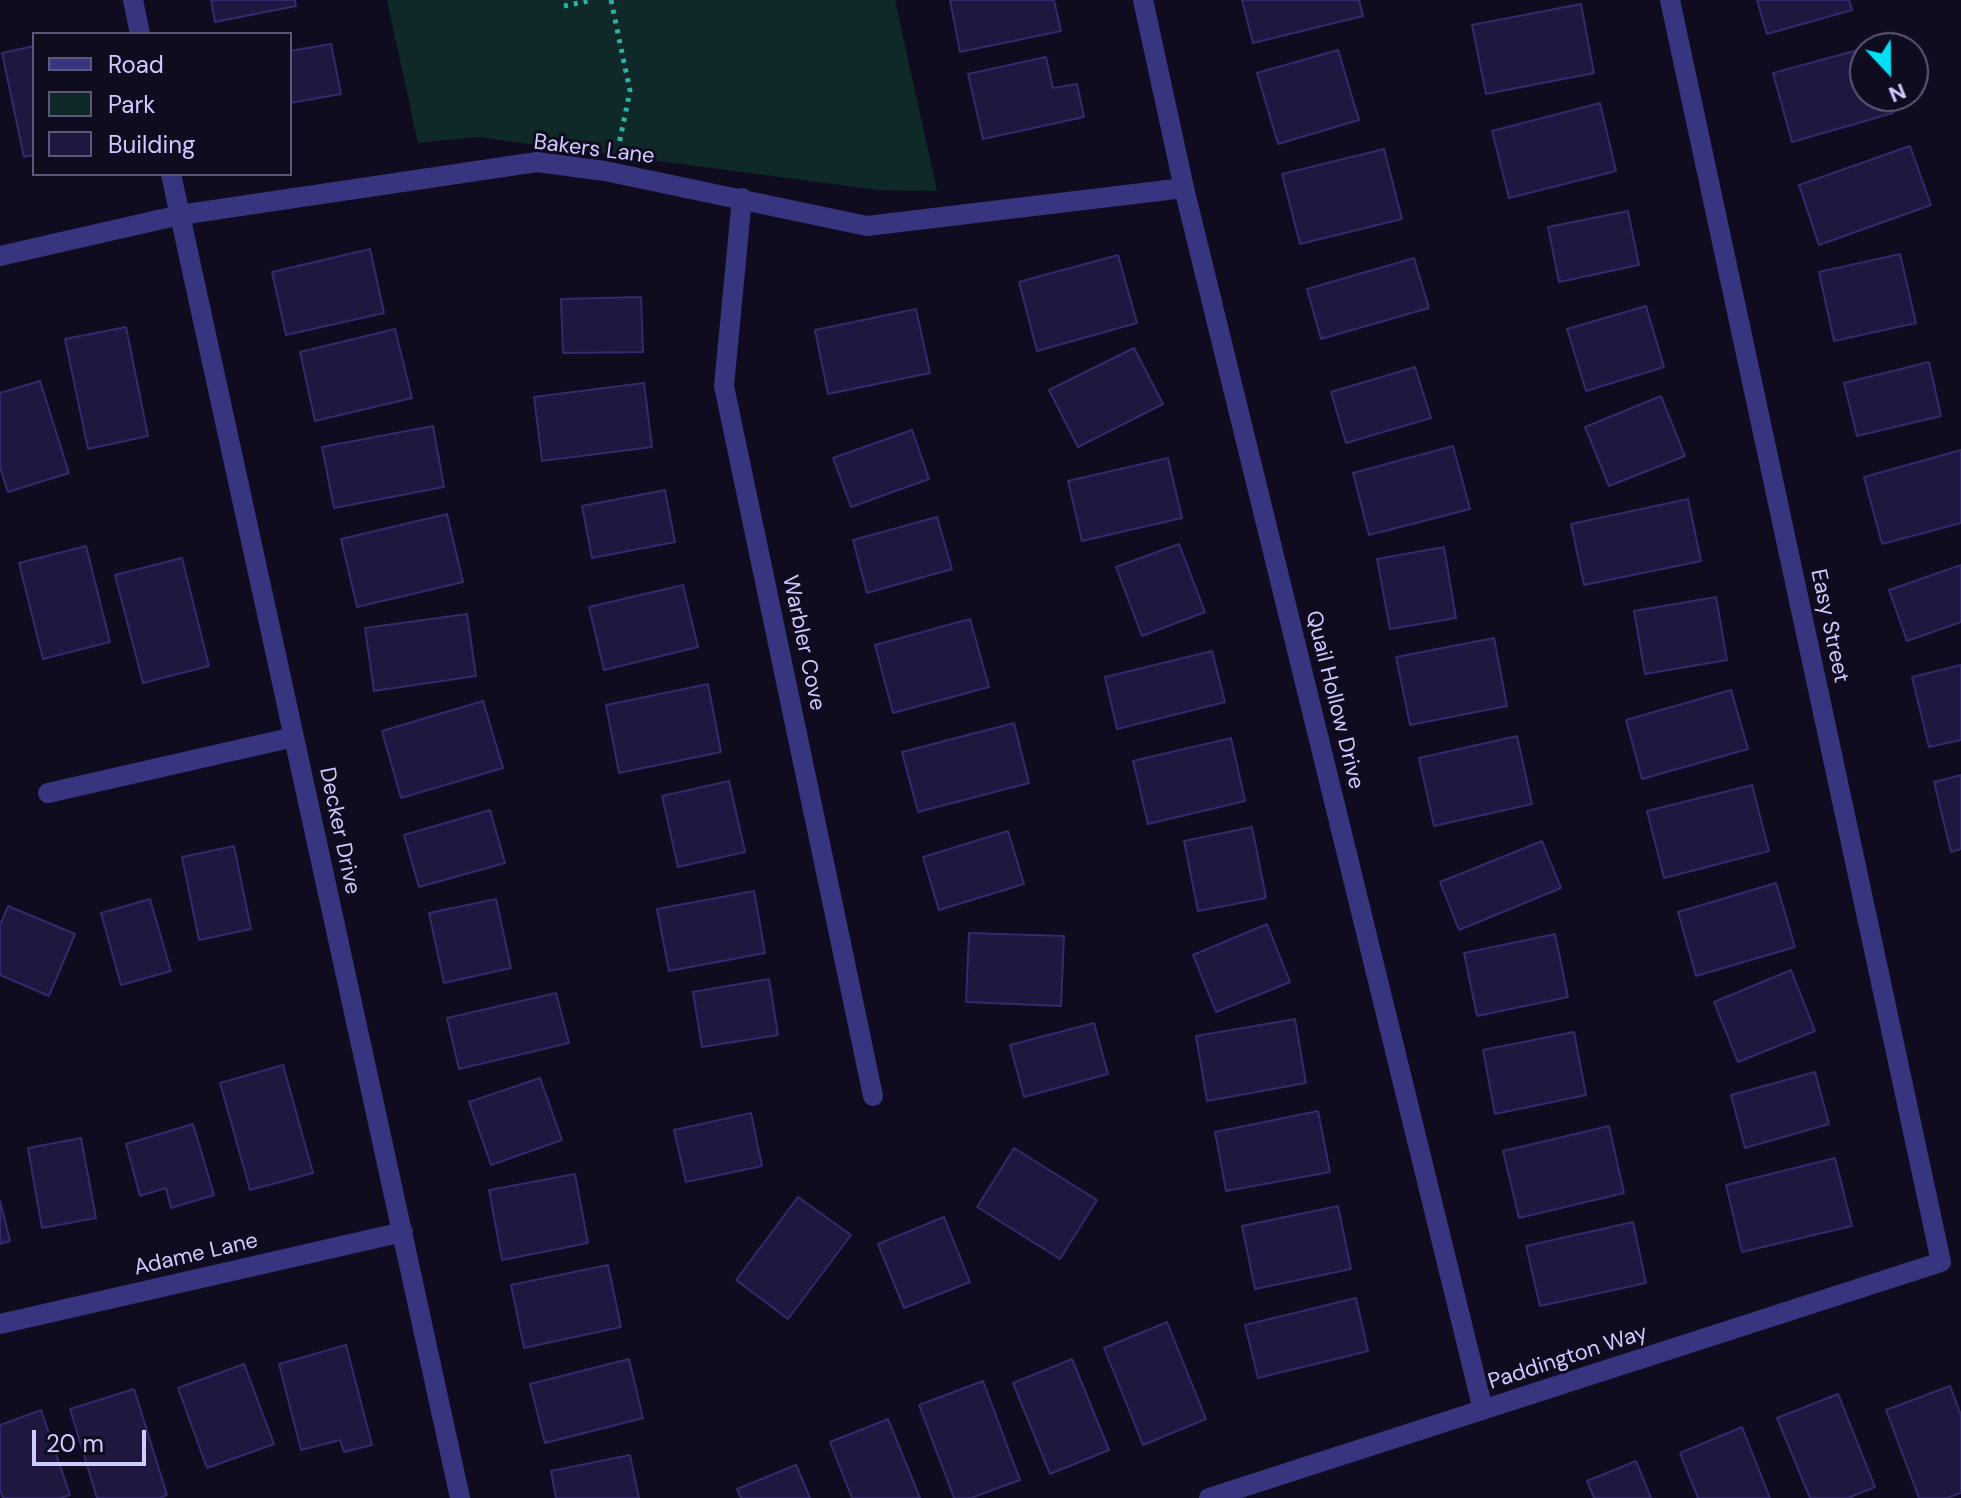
<!DOCTYPE html>
<style>
body{margin:0}
#map{position:relative;width:1961px;height:1498px;overflow:hidden;background:#0f0c1f;font-family:"DM Sans",sans-serif}
canvas{display:block}
.legend{position:absolute;left:32px;top:32px;width:260px;height:144px;box-sizing:border-box;background:#0f0c1f;border:2px solid #5c5879;margin:0;padding:10px 14px;list-style:none;font-size:24px;color:#cfcaff}
.legend li{display:flex;align-items:center;gap:16px;height:40px}
.legend b{width:40px;border:2px solid #5c5879}
.north{position:absolute;left:1849px;top:32px;width:80px;height:80px;box-sizing:border-box;background:#0f0c1f;border:2px solid #5c5879;border-radius:50%;rotate:158deg;font-size:22px;font-weight:700;line-height:32px;text-align:center;color:#cfcaff}
.north::after{content:'';display:block;margin:auto;width:28px;height:36px;background:#00e0f5;clip-path:polygon(50% 0,100% 100%,50% 72%,0 100%)}
.scale{position:absolute;left:32px;top:1430px;width:114px;height:36px;box-sizing:border-box;border:4px solid #cfcaff;border-top:0;padding-left:10px;font-size:24px;line-height:28px;white-space:nowrap;color:#cfcaff;-webkit-text-stroke:6px #0f0c1f;paint-order:stroke}
</style>
<div id="map">
<canvas width="1961" height="1498"></canvas>
<ul class="legend">
<li><b style="height:10px;background:#37357f"></b>Road</li>
<li><b style="height:22px;background:#0f2928"></b>Park</li>
<li><b style="height:22px;background:#1f1740"></b>Building</li>
</ul>
<div class="north">N</div>
<div class="scale">20 m</div>
</div>
<script>
const c = document.querySelector('canvas').getContext('2d');
c.lineJoin = 'round';
function fillPath(path, color) {
  c.fillStyle = color;
  c.fill(path, 'evenodd');
}
function shape(rows) {
  const path = new Path2D();
  for (const r of rows) {
    path.moveTo(r[0], r[1]);
    for (let i = 2; i < r.length; i += 2) path.lineTo(r[i], r[i + 1]);
  }
  return path;
}
function strokePath(path, color, width, dash) {
  c.strokeStyle = color;
  c.lineWidth = width;
  c.lineCap = dash ? 'butt' : 'round';
  c.setLineDash(dash || []);
  c.stroke(path);
}
function label(font, color, halo, rows, align = 'center') {
  c.font = font + ' "DM Sans",sans-serif';
  c.lineWidth = 6;
  c.setLineDash([]);
  c.textBaseline = 'middle';
  c.strokeStyle = halo;
  c.fillStyle = color;
  for (const [text, x, y, turn = 0] of rows) {
    c.save();
    c.translate(x, y);
    c.rotate((+turn || 0) * Math.PI / 180);
    c.textAlign = isNaN(turn) ? turn : align;
    if (halo) c.strokeText(text, 0, 0);
    c.fillText(text, 0, 0);
    c.restore();
  }
}
fillPath(shape([
 [387,0,895,0,937,191,878,190,477,137,418,143]
]), '#0f2928');
const building = shape([
 [211,0,295,0,296,6,215,22,211,0],
 [950,0,1054,0,1061,31,960,52,950,0],
 [1242,0,1359,0,1363,16,1253,43,1242,0],
 [1757,0,1849,0,1852,10,1767,34,1757,0],
 [1581,4,1594,73,1486,94,1472,25,1581,4],
 [331,44,341,94,290,103,290,51,331,44],
 [34,46,34,155,24,157,2,53,34,46],
 [1873,46,1874,48,1865,48,1865,96,1888,96,1893,113,1792,142,1773,73,1873,46],
 [1338,50,1359,120,1278,144,1257,73,1338,50],
 [1046,57,1053,88,1077,84,1084,117,983,139,968,74,1046,57],
 [1600,103,1616,171,1509,198,1492,131,1600,103],
 [1910,146,1931,205,1819,245,1799,185,1910,146],
 [1384,149,1402,219,1300,244,1282,174,1384,149],
 [1628,211,1639,265,1559,282,1548,227,1628,211],
 [370,249,384,313,286,335,272,272,370,249],
 [1900,254,1916,323,1834,341,1819,272,1900,254],
 [1118,255,1137,323,1037,351,1019,282,1118,255],
 [1414,258,1429,308,1321,339,1307,289,1414,258],
 [641,297,643,352,563,353,561,299,641,297],
 [1646,306,1664,367,1586,391,1567,329,1646,306],
 [916,309,930,373,828,394,815,330,916,309],
 [126,327,148,436,88,449,65,339,126,327],
 [395,329,412,398,315,421,300,352,395,329],
 [1134,348,1163,404,1078,447,1049,390,1134,348],
 [1929,362,1941,416,1857,436,1844,383,1929,362],
 [1415,367,1431,418,1346,443,1331,392,1415,367],
 [40,381,69,473,8,492,0,467,0,393,40,381],
 [644,383,652,447,542,461,534,397,644,383],
 [1661,396,1685,456,1609,486,1585,427,1661,396],
 [433,426,444,487,334,508,322,447,433,426],
 [912,430,929,479,851,507,833,458,912,430],
 [1453,446,1470,509,1369,535,1353,473,1453,446],
 [1961,450,1961,523,1882,544,1864,477,1961,450],
 [1168,458,1182,518,1082,541,1068,481,1168,458],
 [665,490,675,542,592,558,582,506,665,490],
 [1688,499,1701,561,1584,585,1571,524,1688,499],
 [447,514,463,582,357,607,341,539,447,514],
 [937,517,952,569,867,593,853,540,937,517],
 [1179,544,1205,612,1142,636,1116,567,1179,544],
 [86,546,110,642,43,659,19,563,86,546],
 [1444,547,1456,618,1390,629,1377,559,1444,547],
 [182,558,209,666,143,683,115,575,182,558],
 [1961,565,1961,622,1907,641,1889,590,1961,565],
 [683,585,698,647,604,670,589,607,683,585],
 [1716,597,1727,660,1645,674,1634,611,1716,597],
 [467,614,476,676,374,691,365,628,467,614],
 [970,619,989,687,893,713,875,645,970,619],
 [1494,638,1507,706,1410,725,1396,657,1494,638],
 [1212,651,1225,702,1117,729,1105,677,1212,651],
 [1961,665,1961,740,1929,747,1912,677,1961,665],
 [708,684,721,752,619,773,606,705,708,684],
 [1731,690,1748,749,1642,779,1626,720,1731,690],
 [483,701,503,768,401,798,382,731,483,701],
 [1014,723,1029,783,918,812,902,752,1014,723],
 [1517,736,1532,804,1434,826,1419,758,1517,736],
 [1231,738,1245,801,1148,824,1133,761,1231,738],
 [1961,775,1961,849,1951,852,1934,782,1961,775],
 [729,781,745,852,678,867,662,796,729,781],
 [1752,785,1769,851,1664,878,1647,811,1752,785],
 [490,810,505,863,419,887,404,835,490,810],
 [1252,827,1266,898,1198,911,1184,841,1252,827],
 [1008,831,1024,884,939,910,923,857,1008,831],
 [1542,841,1561,888,1459,930,1440,882,1542,841],
 [234,846,251,929,199,940,182,857,234,846],
 [1776,883,1795,947,1696,976,1678,912,1776,883],
 [754,891,765,953,669,971,657,909,754,891],
 [150,899,171,971,121,985,101,913,150,899],
 [496,899,511,968,444,983,429,913,496,899],
 [8,906,75,934,49,996,0,975,0,925,8,906],
 [1267,924,1290,982,1216,1012,1193,955,1267,924],
 [969,933,1064,936,1061,1006,966,1002,969,933],
 [1555,934,1568,997,1477,1016,1464,953,1555,934],
 [1791,970,1815,1031,1738,1062,1714,1002,1791,970],
 [769,979,778,1035,702,1047,693,992,769,979],
 [556,993,569,1043,459,1069,447,1018,556,993],
 [1295,1019,1306,1083,1207,1101,1196,1036,1295,1019],
 [1094,1023,1108,1074,1024,1097,1010,1045,1094,1023],
 [1574,1032,1586,1095,1495,1114,1483,1050,1574,1032],
 [283,1065,313,1173,250,1190,220,1083,283,1065],
 [1815,1072,1829,1124,1745,1148,1731,1095,1815,1072],
 [540,1078,562,1140,491,1165,469,1102,540,1078],
 [1318,1111,1330,1172,1226,1191,1215,1132,1318,1111],
 [751,1113,762,1166,686,1182,674,1130,751,1113],
 [193,1124,214,1195,171,1208,166,1188,140,1196,126,1144,193,1124],
 [1609,1126,1624,1193,1519,1218,1503,1151,1609,1126],
 [81,1138,96,1218,42,1228,28,1148,81,1138],
 [1014,1148,1097,1200,1060,1259,977,1207,1014,1148],
 [1835,1158,1852,1226,1742,1252,1726,1185,1835,1158],
 [575,1174,588,1243,502,1260,489,1190,575,1174],
 [798,1197,851,1235,788,1319,736,1280,798,1197],
 [0,1201,10,1241,0,1244,0,1201],
 [1338,1206,1351,1269,1255,1289,1242,1226,1338,1206],
 [944,1217,970,1282,904,1308,878,1244,944,1217],
 [1633,1222,1646,1283,1540,1306,1526,1246,1633,1222],
 [608,1265,621,1327,524,1348,511,1285,608,1265],
 [1356,1298,1368,1351,1258,1378,1245,1325,1356,1298],
 [1167,1322,1206,1419,1143,1445,1104,1348,1167,1322],
 [346,1345,372,1445,344,1452,340,1440,301,1450,279,1364,346,1345],
 [629,1359,643,1418,545,1443,530,1384,629,1359],
 [1072,1359,1109,1450,1050,1474,1013,1383,1072,1359],
 [244,1364,274,1444,207,1468,178,1388,244,1364],
 [983,1381,1020,1480,971,1498,954,1498,919,1405,983,1381],
 [1950,1386,1961,1415,1961,1493,1947,1498,1919,1498,1886,1410,1950,1386],
 [134,1389,167,1495,159,1498,97,1498,70,1409,134,1389],
 [1838,1394,1875,1487,1848,1498,1810,1498,1777,1418,1838,1394],
 [41,1410,70,1495,60,1498,3,1498,0,1489,0,1425,41,1410],
 [888,1419,920,1498,852,1498,830,1442,888,1419],
 [1742,1427,1770,1498,1698,1498,1680,1453,1742,1427],
 [630,1455,639,1498,556,1498,551,1471,630,1455],
 [1636,1461,1651,1498,1594,1498,1587,1481,1636,1461],
 [796,1465,810,1498,741,1498,737,1489,796,1465]
]);
fillPath(building, '#1f1740');
strokePath(building, '#35296d', 2);
strokePath(shape([
 [611,0,630,91,619,144],
 [564,6,593,0]
]), '#2ab2a8', 5, [4, 6]);
strokePath(shape([
 [133,0,140,34],
 [1143,0,1184,188,1483,1410],
 [171,174,460,1498],
 [742,198,724,386,873,1096],
 [0,256,180,215,537,162,605,171,867,226,1184,188],
 [48,793,294,737],
 [0,1324,403,1232],
 [1209,1498,1941,1262,1670,0]
]), '#37357f', 20);
label('22px', '#cfcaff', '#0f0c1f', [
 ["Bakers Lane",594,150,7],
 ["Easy Street",1829,626,78],
 ["Warbler Cove",803,643,78],
 ["Quail Hollow Drive",1334,700,76],
 ["Decker Drive",339,831,78],
 ["Adame Lane",196,1255,-13],
 ["Paddington Way",1568,1358,-18]
]);
</script>
